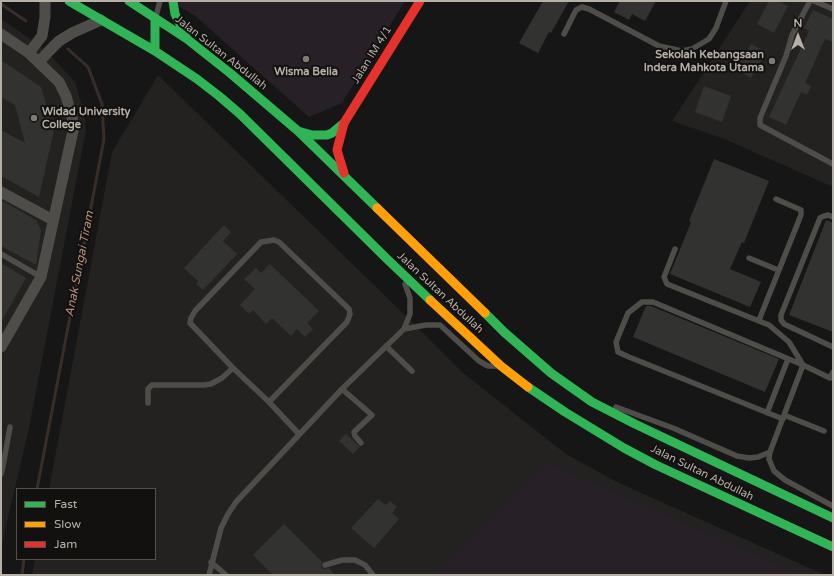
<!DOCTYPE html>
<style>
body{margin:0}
#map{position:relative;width:834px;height:576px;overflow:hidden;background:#161616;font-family:"Varela Round",sans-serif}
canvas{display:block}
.frame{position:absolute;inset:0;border:2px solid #b7b0a6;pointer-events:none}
.legend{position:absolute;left:16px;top:488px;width:140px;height:72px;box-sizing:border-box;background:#121110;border:1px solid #54514c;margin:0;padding:5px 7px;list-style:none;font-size:12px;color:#b7b0a6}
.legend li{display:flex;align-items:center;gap:8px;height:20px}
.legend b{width:20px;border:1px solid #54514c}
.north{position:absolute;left:778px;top:16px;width:40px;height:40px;-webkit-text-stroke:3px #121110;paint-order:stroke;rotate:0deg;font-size:11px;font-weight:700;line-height:16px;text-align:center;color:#b7b0a6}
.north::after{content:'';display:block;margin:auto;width:14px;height:18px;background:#b7b0a6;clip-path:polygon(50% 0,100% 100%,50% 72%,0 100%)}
</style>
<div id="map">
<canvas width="834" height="576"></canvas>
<div class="frame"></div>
<ul class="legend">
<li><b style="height:5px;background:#30b455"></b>Fast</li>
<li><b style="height:5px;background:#ff9f0a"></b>Slow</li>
<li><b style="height:5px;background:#e5322d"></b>Jam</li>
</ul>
<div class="north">N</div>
</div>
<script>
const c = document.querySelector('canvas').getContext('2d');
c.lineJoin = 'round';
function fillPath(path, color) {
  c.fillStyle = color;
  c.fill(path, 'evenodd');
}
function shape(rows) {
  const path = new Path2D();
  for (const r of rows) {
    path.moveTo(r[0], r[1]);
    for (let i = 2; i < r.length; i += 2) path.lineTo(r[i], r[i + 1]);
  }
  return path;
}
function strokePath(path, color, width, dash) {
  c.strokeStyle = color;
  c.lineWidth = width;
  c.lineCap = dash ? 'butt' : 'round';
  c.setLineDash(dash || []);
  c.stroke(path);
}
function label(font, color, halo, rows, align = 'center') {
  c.font = font + ' "Varela Round",sans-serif';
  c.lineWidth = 4;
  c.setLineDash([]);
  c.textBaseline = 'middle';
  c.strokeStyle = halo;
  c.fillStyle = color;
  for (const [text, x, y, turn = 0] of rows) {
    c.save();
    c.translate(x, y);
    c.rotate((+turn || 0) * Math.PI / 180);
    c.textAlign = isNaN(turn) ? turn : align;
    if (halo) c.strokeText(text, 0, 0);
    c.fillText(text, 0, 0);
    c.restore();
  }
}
fillPath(shape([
 [750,1,833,1,833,187,722,138,672,121],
 [1,19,29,38,51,56,75,82,84,112,86,130,29,428,1,548],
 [158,75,409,319,462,372,566,454,619,483,825,575,32,575,35,559,155,559,155,489,49,489,112,152]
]), '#232220');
fillPath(shape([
 [170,1,405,1,342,103,309,117,194,15],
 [546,462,802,575,432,575]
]), '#272027');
strokePath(shape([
 [1,4,26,21],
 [37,489,104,139,102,104,88,67,68,49],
 [22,575,24,559]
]), '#382d28', 3);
fillPath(shape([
 [543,1,569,1,551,33,549,32,538,53,519,43],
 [620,1,656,1,645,21,632,14,629,20,614,12],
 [769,1,778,1,788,6,774,33,757,24],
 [813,10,833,19,833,42,825,39,805,83,811,86,807,95,801,92,786,125,769,117,809,31,804,28],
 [751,44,766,52,751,78,734,68,739,57,743,59],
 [1,60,41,87,54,130,39,197,1,176,1,130,25,143,15,105,1,97],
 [704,86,731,96,722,122,695,112],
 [714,159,769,181,744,243,742,242,730,269,761,282,750,307,670,274,691,222,689,221],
 [1,200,36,220,41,230,36,265,1,246],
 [826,220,833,223,833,332,789,315],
 [224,225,231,232,223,241,237,254,203,290,196,284,198,281,184,268],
 [1,263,26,278,1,322],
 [270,264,319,311,307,323,313,329,305,337,297,329,291,336,272,318,266,324,253,310,249,314,240,305,255,289,244,279,256,268,261,273],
 [646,306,651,306,779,359,765,392,633,337],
 [346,434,360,447,353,454,339,441],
 [378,499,386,505,390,501,397,507,392,513,399,519,374,548,351,528],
 [284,524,322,562,321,564,322,568,324,569,329,568,335,575,273,575,253,555]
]), '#323231');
strokePath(shape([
 [810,1,792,35,786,56,760,118,760,125,833,164],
 [814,1,833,9],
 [156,16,160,1],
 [564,34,576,10,582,7,589,9,659,46,682,51,692,49,709,39,716,28,726,1],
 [833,217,828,215,824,216,820,218,781,315,781,320,784,324,833,347],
 [675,249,664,277,667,284,769,325,789,342,803,365],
 [1,254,41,277],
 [749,258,778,270],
 [759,320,801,215,801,210,776,199],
 [404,329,426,325,440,325,479,361,488,366,496,366],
 [386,346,412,371],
 [803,365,770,452,769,459,774,471,785,480,833,506],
 [342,389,372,415,354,432,355,436,361,443],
 [269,402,347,322,350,314,349,309,279,242,274,240,261,242,195,311,191,318,190,323,233,368,269,402,299,434],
 [148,403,148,389,152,385,204,385,211,384,222,378,233,368],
 [616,407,673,428,737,456,749,458,758,457,770,452],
 [767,413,788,359],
 [784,415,824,431],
 [783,419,629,357,618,352,616,342,628,313,642,302,653,302,803,365,830,378,833,372],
 [1,465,3,466,1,474],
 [3,466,10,427],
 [211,562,226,575],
 [325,565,342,560,355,560,365,565,373,575],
 [209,575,221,528,228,514,236,502,342,389,404,329,410,314,410,298,405,284]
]), '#4f4d49', 5.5);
strokePath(shape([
 [1,34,29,53,59,82,66,96,73,121,73,131,41,277,1,347],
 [29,53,42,36,45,17,45,1],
 [39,62,49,51,59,41,72,33,101,20],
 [1,192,53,220]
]), '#4f4d49', 11);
strokePath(shape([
 [69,1,155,51,197,79,219,96,240,114,386,258,430,300],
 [129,1,187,39,230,73,298,131,377,208],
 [173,1,175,14,187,38],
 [155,18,155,51],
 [298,131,312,135,327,135,332,133,344,123],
 [485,313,504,332,551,373,592,402,635,424,833,518],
 [528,387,565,412,624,448,656,465,833,547]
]), '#30b455', 9);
strokePath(shape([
 [377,208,485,313],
 [430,300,501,366,528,387]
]), '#ff9f0a', 9);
strokePath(shape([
 [344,173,337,150,344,123,420,1]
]), '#e5322d', 9);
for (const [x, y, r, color] of [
 [306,59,4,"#7f7a74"],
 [772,61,4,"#7f7a74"],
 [34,118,4,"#7f7a74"]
]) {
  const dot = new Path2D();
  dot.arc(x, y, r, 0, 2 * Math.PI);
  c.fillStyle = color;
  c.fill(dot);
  strokePath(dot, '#121110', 1.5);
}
label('11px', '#b7b0a6', '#121110', [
 ["Jalan Sultan Abdullah",221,53,38],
 ["Jalan IM 4/1",372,55,-58],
 ["Jalan Sultan Abdullah",440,293,43],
 ["Jalan Sultan Abdullah",702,473,26]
]);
label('bold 11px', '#b7b0a6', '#121110', [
 ["Sekolah Kebangsaan",764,55],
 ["Indera Mahkota Utama",764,68],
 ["Wisma Belia",306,72,"center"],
 ["Widad University",42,112,"left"],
 ["College",42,125,"left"]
], 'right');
label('italic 12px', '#b48e7b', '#121110', [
 ["Anak Sungai Tiram",80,264,-79]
]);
</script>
